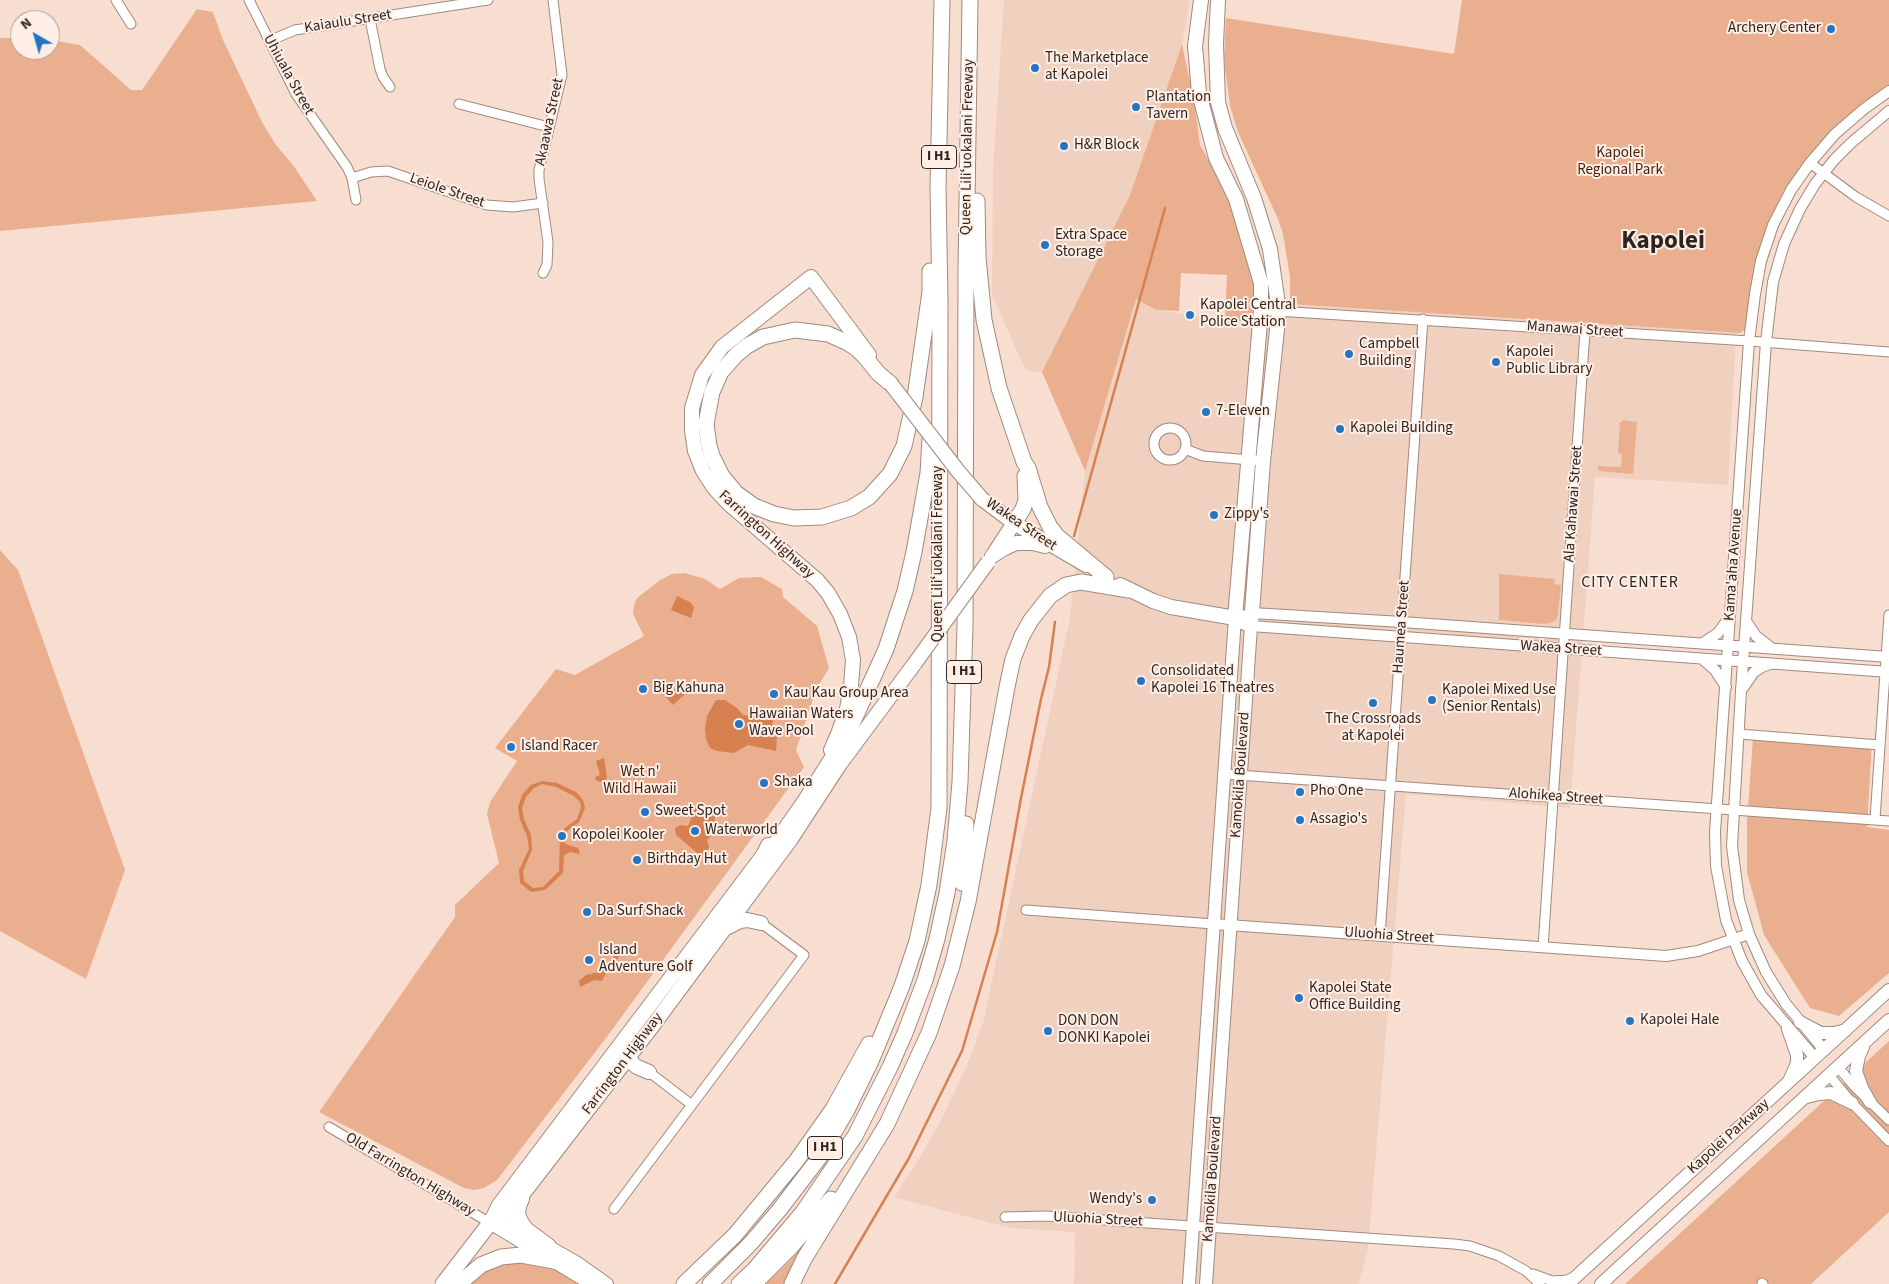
<!DOCTYPE html>
<meta charset="utf-8">
<style>
body{margin:0}
#map{position:relative;width:1889px;height:1284px;overflow:hidden;background:#f8ded1;font-family:"Source Sans 3",sans-serif}
canvas{display:block}
.north{position:absolute;left:10px;top:10px;width:50px;height:50px;box-sizing:border-box;background:#feeee5;border:1px solid #ab9e96;border-radius:50%;rotate:322deg;font-size:14px;font-weight:700;line-height:20px;text-align:center;color:#2e2520}
.north::after{content:'';display:block;margin:auto;width:18px;height:22px;background:#2476c5;clip-path:polygon(50% 0,100% 100%,50% 72%,0 100%)}
</style>
<div id="map">
<canvas width="1889" height="1284"></canvas>
<div class="north">N</div>
</div>
<script>
const c = document.querySelector('canvas').getContext('2d');
c.lineJoin = 'round';
function fillPath(path, color) {
  c.fillStyle = color;
  c.fill(path, 'evenodd');
}
function shape(rows) {
  const path = new Path2D();
  for (const r of rows) {
    if (r.length === 3) {
      path.moveTo(r[0] + r[2], r[1]);
      path.arc(r[0], r[1], r[2], 0, 2 * Math.PI);
      continue;
    }
    path.moveTo(r[0], r[1]);
    for (let i = 2; i < r.length; i += 2) path.lineTo(r[i], r[i + 1]);
  }
  return path;
}
function strokePath(path, color, width, dash) {
  c.strokeStyle = color;
  c.lineWidth = width;
  c.lineCap = dash ? 'butt' : 'round';
  c.setLineDash(dash || []);
  c.stroke(path);
}
function label(font, color, halo, rows, align = 'center') {
  c.font = font + ' "Source Sans 3",sans-serif';
  c.lineWidth = 4;
  c.setLineDash([]);
  c.textBaseline = 'middle';
  c.strokeStyle = halo;
  c.fillStyle = color;
  for (const [text, x, y, turn = 0] of rows) {
    c.save();
    c.translate(x, y);
    c.rotate((+turn || 0) * Math.PI / 180);
    c.textAlign = isNaN(turn) ? turn : align;
    if (halo) c.strokeText(text, 0, 0);
    c.fillText(text, 0, 0);
    c.restore();
  }
}
fillPath(shape([
 [1004,0,1190,0,1182,44,1130,195,1042,372,1026,371,992,295,993,170],
 [1136,299,1156,310,1225,320,1254,322,1290,304,1736,333,1728,485,1595,477,1570,808,1406,794,1368,1249,1359,1284,1074,1284,1075,1232,1010,1228,894,1197,919,1159,941,1120,965,1070,983,1023,1070,618,1085,471]
]), '#f0d0bf');
fillPath(shape([
 [1462,0,1889,0,1889,86,1861,107,1779,209,1746,329,1740,333,1290,304,1290,277,1283,234,1278,219,1238,132,1230,106,1224,59,1226,18,1454,54],
 [197,9,213,12,223,40,262,122,276,145,293,165,317,201,0,231,0,38,20,38,20,50,50,50,50,40,80,45,131,90,142,90],
 [1182,44,1194,101,1200,145,1222,183,1240,229,1251,264,1254,292,1254,322,1225,320,1227,275,1181,273,1179,311,1156,310,1136,299,1085,471,1042,372,1130,195],
 [1622,420,1637,422,1633,474,1599,471,1597,466,1621,467,1622,454,1618,453,1620,422,1622,422],
 [0,550,18,570,125,870,86,979,0,931],
 [685,573,705,579,720,589,739,578,761,577,782,589,783,597,817,626,829,668,816,690,796,750,804,767,606,1038,497,1180,484,1188,474,1190,464,1188,319,1112,455,917,455,905,499,863,487,814,490,802,517,761,495,748,556,669,575,675,644,636,633,614,634,606,637,598,660,580,672,574],
 [1499,574,1555,579,1554,584,1561,585,1558,615,1556,620,1551,623,1543,624,1499,620],
 [1753,738,1872,741,1867,827,1889,830,1889,973,1839,1016,1810,1008,1764,935,1747,872,1747,822],
 [1889,1041,1889,1212,1811,1284,1625,1284],
 [815,1232,791,1284,766,1284,789,1262],
 [509,1261,552,1264,585,1284,471,1284,483,1273,493,1267]
]), '#eaaf8f');
fillPath(shape([
 [677,596,690,602,694,607,691,618,671,610],
 [678,686,685,694,673,705,666,697],
 [716,700,725,700,738,709,743,715,773,719,771,736,777,737,776,751,748,745,734,753,717,751,710,748,706,739,705,728,707,716],
 [604,758,607,778,604,781,600,782,596,780,595,777,600,775,596,761],
 [542,781,557,783,576,792,583,800,585,808,579,822,568,830,563,837,563,841,566,844,578,848,580,854,570,852,564,855,563,873,545,890,531,892,520,883,519,870,529,849,527,836,520,820,518,807,522,795,531,785],
 [542,784,556,787,574,796,580,802,581,808,577,819,565,828,560,836,559,871,543,887,533,888,524,881,523,871,532,850,531,835,524,819,522,808,526,797,534,788],
 [699,805,706,806,714,815,716,823,711,836,707,840,709,846,706,855,702,857,676,835,675,828,681,825,688,826,691,819,692,810],
 [620,950,622,950,619,957,607,971,602,981,594,980,580,987,579,981,586,975,599,972,605,966,611,964,615,953]
]), '#d6814f');
strokePath(shape([
 [1074,536,1165,208],
 [835,1284,909,1158,962,1051,997,932,1021,798,1041,699,1049,667,1055,622]
]), '#d6814f', 2.5);
const minor = shape([
 [116,0,131,24],
 [249,0,296,94,347,167,352,178,356,200],
 [370,19,380,69,383,77,390,87],
 [269,41,295,30,488,0],
 [459,104,549,127],
 [1810,163,1856,197,1889,216],
 [352,178,371,172,388,171,487,205,513,207,543,203],
 [543,273,547,265,548,242,539,179,539,170,562,75,553,0],
 [1261,310,1749,341,1889,352],
 [1170,444,16],
 [1185,449,1203,456,1263,461],
 [1739,734,1880,745],
 [1223,774,1889,821],
 [1875,819,1889,615],
 [1026,910,1214,924],
 [1380,935,1423,319],
 [1543,947,1585,331],
 [1838,1067,1855,1087,1889,1120],
 [649,1072,692,1105],
 [1829,1075,1852,1103,1889,1141],
 [329,1127,490,1223],
 [614,1209,804,955,761,923],
 [1005,1217,1046,1216,1133,1222,1454,1244,1470,1246,1499,1256,1526,1271,1540,1284],
 [1533,1274,1552,1281,1567,1280,1574,1277],
 [1762,1283,1763,1284]
]);
const tertiary = shape([
 [1252,613,1402,622,1889,657],
 [1746,621,1756,636,1769,646],
 [1251,626,1889,672],
 [1703,643,1718,633,1729,618],
 [1702,659,1715,670,1726,687],
 [1743,688,1754,672,1762,667,1770,664],
 [1214,924,1666,956,1698,951,1749,934],
 [1824,1050,1786,1004,1766,972,1749,934,1739,900,1732,846,1741,691,1766,342,1773,282,1784,244,1800,209,1815,184,1834,160,1851,143,1889,111],
 [1815,1058,1761,995,1742,961,1726,920,1716,866,1715,832,1749,341,1755,294,1761,261,1773,225,1791,190,1810,163,1835,134,1864,109,1889,91]
]);
const secondary = shape([
 [1800,1022,1821,1033,1834,1033,1846,1030],
 [1788,1029,1797,1055,1797,1063,1790,1079],
 [1863,1047,1859,1056,1856,1071,1862,1088,1870,1102],
 [1807,1097,1819,1094,1831,1093,1852,1103],
 [490,1223,504,1222,509,1224,576,1262,607,1284],
 [490,1223,591,1284],
 [1189,1284,1235,618,1242,616],
 [1206,1284,1251,626],
 [1568,1284,1889,990],
 [1601,1284,1889,1020]
]);
const primary = shape([
 [1201,0,1195,46,1199,93,1216,158,1236,199,1261,283,1261,310,1235,618],
 [982,499,1014,523,1086,565],
 [995,552,1014,523],
 [992,556,1003,549,1016,543,1033,543,1045,546],
 [1120,585,1153,601,1171,607,1235,618,1251,626,1263,461,1279,311,1270,249,1254,198,1225,128,1218,102,1216,44,1218,0],
 [831,750,838,734,847,709,851,686,853,660,849,637,840,614,828,593,817,580,729,504,714,488,703,471,695,451,692,430,692,408,702,375,722,347,811,277,869,355],
 [726,928,740,921,747,920,761,923],
 [626,1051,632,1063,637,1067,649,1072],
 [522,1199,519,1206,518,1215,522,1223,526,1229,549,1246],
 [490,1223,499,1205,764,854,768,845],
 [490,1223,509,1212,651,1028,791,839,840,764,915,663]
]);
const motorway = shape([
 [977,201,978,257,984,320,999,388,1024,462,1028,468,1040,507,1050,527,1057,536,1106,577],
 [891,384,878,373,865,357,857,349,848,343,828,334,795,330,763,337,747,346,736,355,721,372,712,392,706,424,709,446,712,456,722,476,736,493,754,506,774,514,794,518,822,517,851,508,869,497,890,474,904,446,915,397,930,292,930,271],
 [1014,523,1023,509,1026,500,1025,476],
 [764,854,775,844,805,801,848,733,886,649,905,591,914,552,928,473,930,439],
 [962,883,966,824],
 [443,1284,490,1223],
 [459,1284,481,1265,501,1257,521,1255,554,1261],
 [684,1284,735,1235,797,1160,833,1109,869,1044],
 [710,1284,751,1243,780,1209,819,1158,847,1110,871,1061,902,986,917,941,929,885,939,808,940,301,938,187,942,0],
 [739,1284,754,1270,803,1212,855,1136,890,1067,905,1033,925,980,937,939,947,893,955,841,960,782,965,626,966,269,970,0],
 [754,1284,791,1247,831,1199],
 [792,1284,804,1259,887,1124,929,1033,940,1001,952,966,968,902,1007,687,1013,659,1022,636,1031,620,1050,596,1066,585,1081,582,1129,590]
]);
strokePath(minor, '#a18a7d', 11);
strokePath(tertiary, '#a18a7d', 12);
strokePath(secondary, '#a18a7d', 14);
strokePath(primary, '#a18a7d', 16);
strokePath(motorway, '#a18a7d', 17);
strokePath(minor, '#fff', 9);
strokePath(tertiary, '#fff', 10);
strokePath(secondary, '#fff', 12);
strokePath(primary, '#fff', 14);
strokePath(motorway, '#fff', 15);
const primaryBridge = shape([
 [891,384,958,471,982,499],
 [915,663,988,562]
]);
strokePath(primaryBridge, '#a18a7d', 16, []);
strokePath(primaryBridge, '#fff', 14);
for (const [x, y, r, color] of [
 [1831,29,5,"#2476c5"],
 [1035,68,5,"#2476c5"],
 [1136,107,5,"#2476c5"],
 [1064,146,5,"#2476c5"],
 [1045,245,5,"#2476c5"],
 [1190,315,5,"#2476c5"],
 [1349,354,5,"#2476c5"],
 [1496,362,5,"#2476c5"],
 [1206,412,5,"#2476c5"],
 [1340,429,5,"#2476c5"],
 [1214,515,5,"#2476c5"],
 [1141,681,5,"#2476c5"],
 [643,689,5,"#2476c5"],
 [774,694,5,"#2476c5"],
 [1432,700,5,"#2476c5"],
 [1373,703,5,"#2476c5"],
 [739,724,5,"#2476c5"],
 [511,747,5,"#2476c5"],
 [764,783,5,"#2476c5"],
 [1300,792,5,"#2476c5"],
 [645,812,5,"#2476c5"],
 [1300,820,5,"#2476c5"],
 [695,831,5,"#2476c5"],
 [562,836,5,"#2476c5"],
 [637,860,5,"#2476c5"],
 [587,912,5,"#2476c5"],
 [589,960,5,"#2476c5"],
 [1299,998,5,"#2476c5"],
 [1630,1021,5,"#2476c5"],
 [1048,1031,5,"#2476c5"],
 [1152,1200,5,"#2476c5"]
]) {
  const dot = new Path2D();
  dot.arc(x, y, r, 0, 2 * Math.PI);
  c.fillStyle = color;
  c.fill(dot);
  strokePath(dot, '#feeee5', 2);
}
for (const [x, y, w] of [
 [939,157,35],
 [964,672,35],
 [825,1148,35]
]) {
  const box = new Path2D();
  box.roundRect(x - w / 2, y - 11.5, w, 23, 4);
  c.fillStyle = '#feeee5';
  c.fill(box);
  strokePath(box, '#2e2520', 1);
}
label('bold 14px', '#2e2520', null, [
 ["I H1",939,157],
 ["I H1",964,672],
 ["I H1",825,1148]
]);
label('15px', '#2e2520', '#feeee5', [
 ["Kaiaulu Street",348,22,-9],
 ["Uhiuala Street",288,75,61],
 ["Akaawa Street",550,122,-78],
 ["Queen Liliʻuokalani Freeway",968,147,-89],
 ["Leiole Street",447,191,19],
 ["Manawai Street",1575,330,4],
 ["Ala Kahawai Street",1574,504,-86],
 ["Wakea Street",1021,525,34],
 ["Farrington Highway",766,535,42],
 ["Queen Liliʻuokalani Freeway",939,554,-90],
 ["Kama'aha Avenue",1734,565,-86],
 ["Haumea Street",1402,627,-86],
 ["Wakea Street",1561,649,4],
 ["Kamokila Boulevard",1241,775,-86],
 ["Alohikea Street",1556,797,4],
 ["Uluohia Street",1389,936,4],
 ["Farrington Highway",623,1064,-53],
 ["Kapolei Parkway",1729,1137,-42],
 ["Old Farrington Highway",410,1175,31],
 ["Kamokila Boulevard",1213,1179,-86],
 ["Uluohia Street",1098,1220,3]
]);
label('15px', '#2e2520', '#feeee5', [
 ["Archery Center",1821,29,"right"],
 ["The Marketplace",1045,59],
 ["at Kapolei",1045,76],
 ["Plantation",1146,98],
 ["Tavern",1146,115],
 ["H&R Block",1074,146],
 ["Extra Space",1055,236],
 ["Storage",1055,253],
 ["Kapolei Central",1200,306],
 ["Police Station",1200,323],
 ["Campbell",1359,345],
 ["Building",1359,362],
 ["Kapolei",1506,353],
 ["Public Library",1506,370],
 ["7-Eleven",1216,412],
 ["Kapolei Building",1350,429],
 ["Zippy's",1224,515],
 ["Consolidated",1151,672],
 ["Kapolei 16 Theatres",1151,689],
 ["Big Kahuna",653,689],
 ["Kapolei Mixed Use",1442,691],
 ["(Senior Rentals)",1442,708],
 ["Kau Kau Group Area",784,694],
 ["Hawaiian Waters",749,715],
 ["Wave Pool",749,732],
 ["The Crossroads",1373,720,"center"],
 ["at Kapolei",1373,737,"center"],
 ["Island Racer",521,747],
 ["Shaka",774,783],
 ["Pho One",1310,792],
 ["Sweet Spot",655,812],
 ["Assagio's",1310,820],
 ["Waterworld",705,831],
 ["Kopolei Kooler",572,836],
 ["Birthday Hut",647,860],
 ["Da Surf Shack",597,912],
 ["Island",599,951],
 ["Adventure Golf",599,968],
 ["Kapolei State",1309,989],
 ["Office Building",1309,1006],
 ["Kapolei Hale",1640,1021],
 ["DON DON",1058,1022],
 ["DONKI Kapolei",1058,1039],
 ["Wendy's",1142,1200,"right"]
], 'left');
label('15px', '#45230e', '#feeee5', [
 ["Kapolei",1620,154],
 ["Regional Park",1620,171],
 ["Wet n'",640,773],
 ["Wild Hawaii",640,790]
]);
c.letterSpacing = '1px';
label('16px', '#2e2520', '#feeee5', [
 ["CITY CENTER",1630,583]
]);
c.letterSpacing = '0px';
label('bold 25px', '#2e2520', '#feeee5', [
 ["Kapolei",1663,243]
]);
</script>
